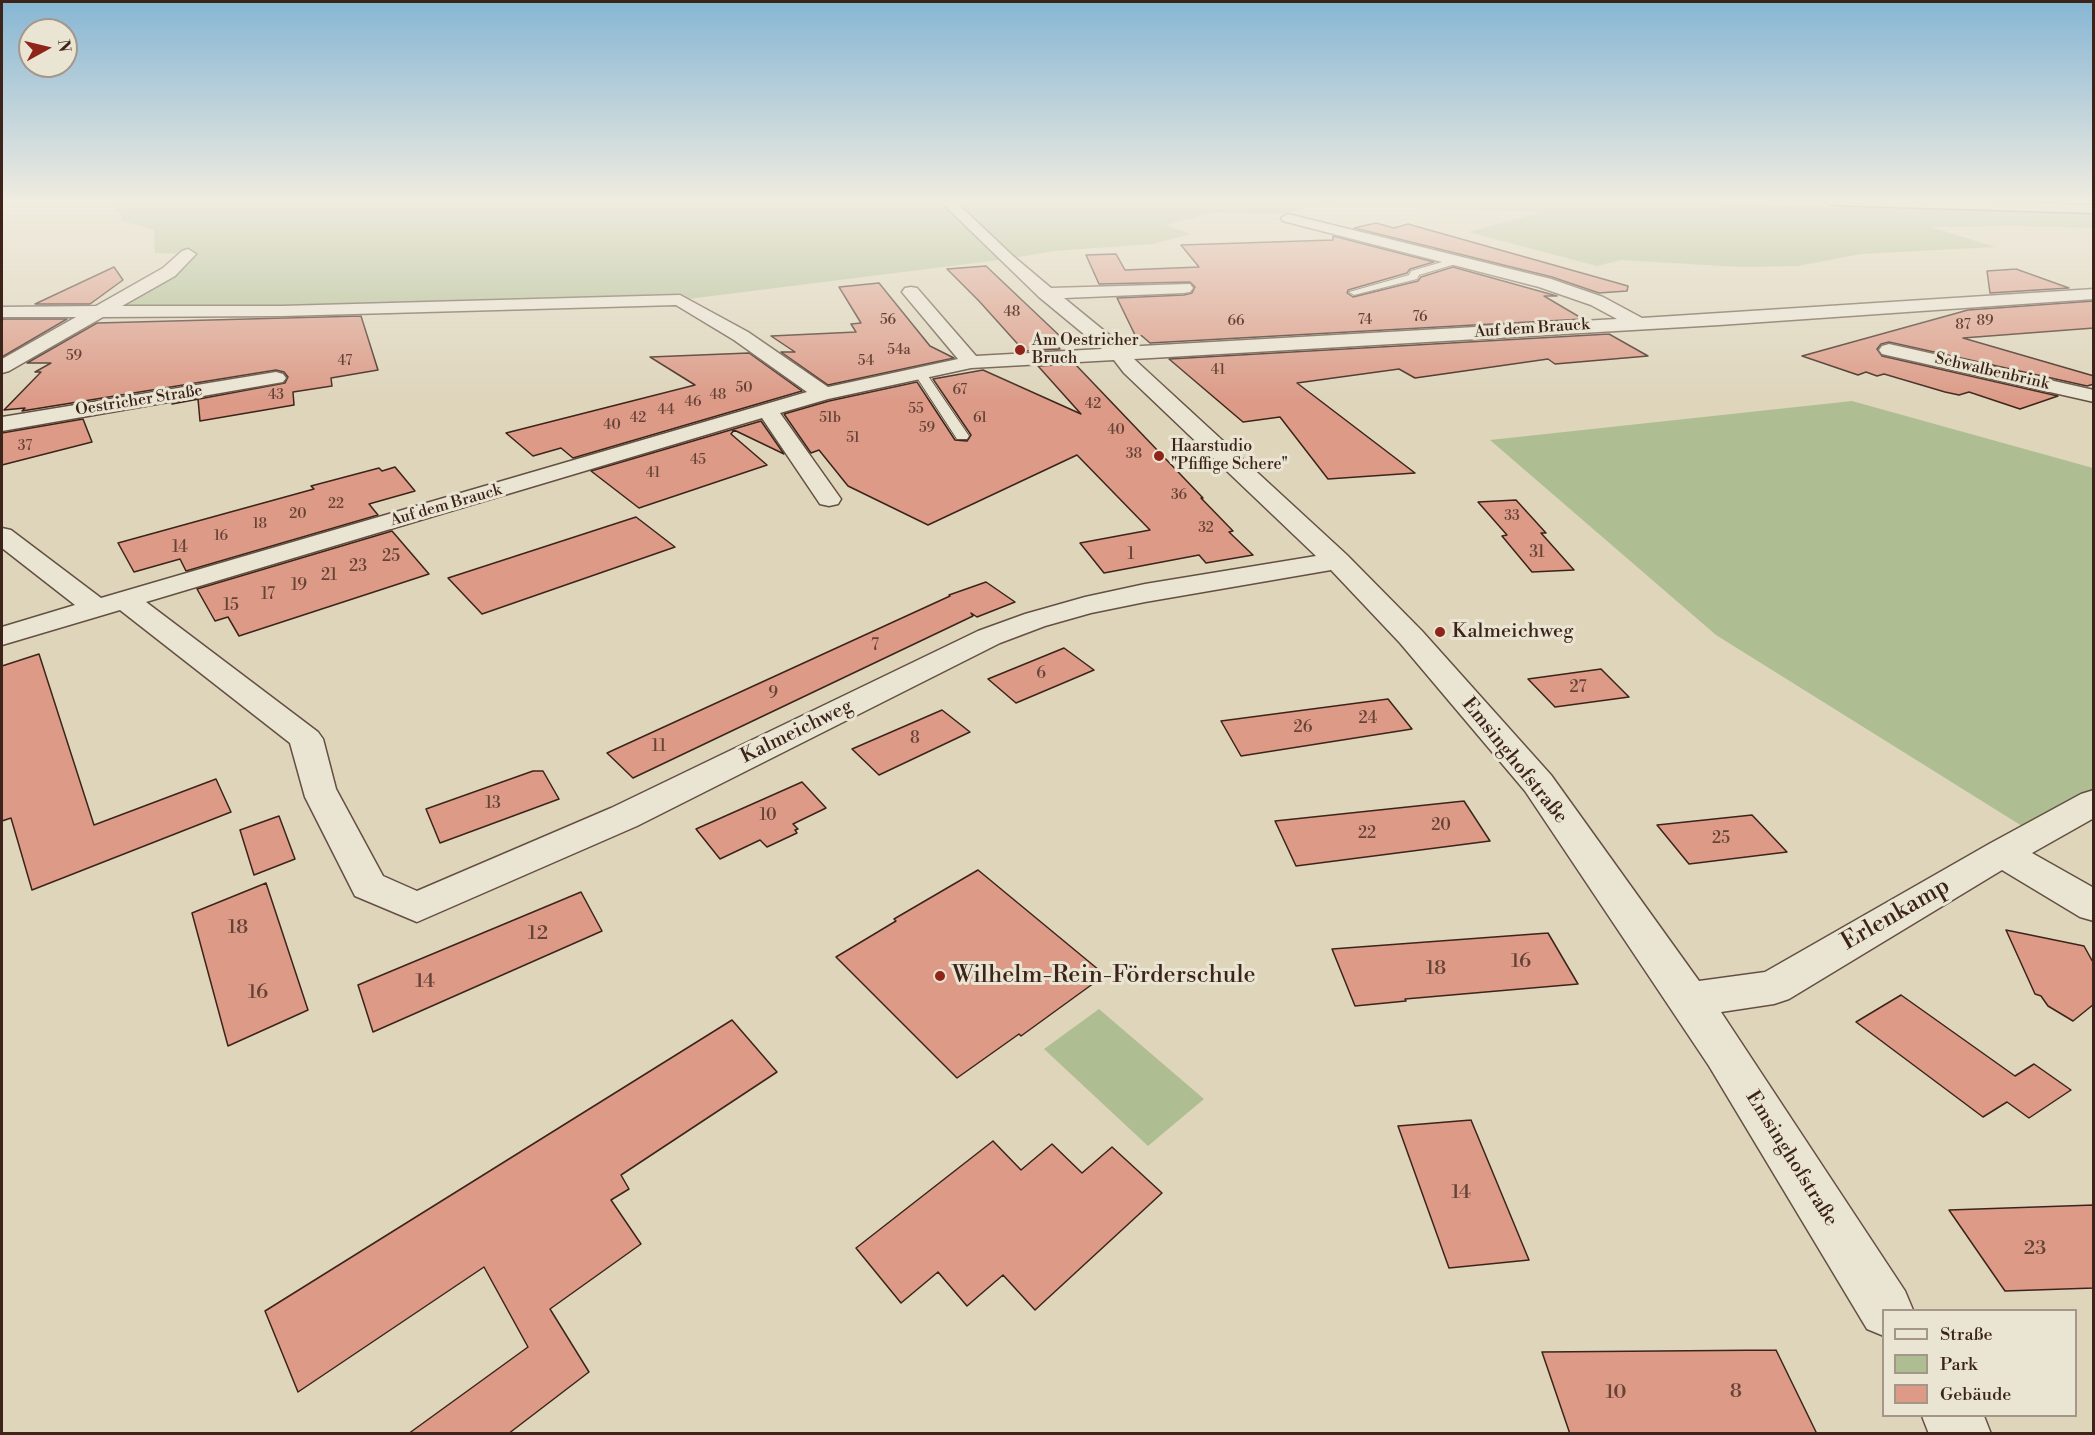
<!DOCTYPE html>
<meta charset="utf-8">
<style>
body{margin:0}
#map{position:relative;width:2095px;height:1435px;overflow:hidden;background:#ded5bb;font-family:"Libre Bodoni",serif}
canvas{display:block}
.frame{position:absolute;inset:0;border:3px solid #3c241a;pointer-events:none}
.legend{position:absolute;left:1882px;top:1309px;width:195px;height:108px;box-sizing:border-box;background:#eae4d3;border:2px solid #a49789;margin:0;padding:8px 10px;list-style:none;font-size:18px;color:#3c241a}
.legend li{display:flex;align-items:center;gap:12px;height:30px}
.legend b{width:30px;border:2px solid #a49789}
.north{position:absolute;left:18px;top:18px;width:60px;height:60px;box-sizing:border-box;background:#eae4d3;border:2px solid #a49789;border-radius:50%;rotate:82deg;font-size:16px;font-weight:700;line-height:24px;text-align:center;color:#3c241a}
.north::after{content:'';display:block;margin:auto;width:21px;height:27px;background:#8f2418;clip-path:polygon(50% 0,100% 100%,50% 72%,0 100%)}
</style>
<div id="map">
<canvas width="2095" height="1435"></canvas>
<div class="frame"></div>
<ul class="legend">
<li><b style="height:8px;background:#eae4d3"></b>Straße</li>
<li><b style="height:16px;background:#afbe92"></b>Park</li>
<li><b style="height:16px;background:#dc9a87"></b>Gebäude</li>
</ul>
<div class="north">N</div>
</div>
<script>
const c = document.querySelector('canvas').getContext('2d');
c.lineJoin = 'round';
function fillPath(path, color) {
  c.fillStyle = color;
  c.fill(path, 'evenodd');
}
function shape(rows) {
  const path = new Path2D();
  for (const r of rows) {
    path.moveTo(r[0], r[1]);
    for (let i = 2; i < r.length; i += 2) path.lineTo(r[i], r[i + 1]);
  }
  return path;
}
function strokePath(path, color, width, dash) {
  c.strokeStyle = color;
  c.lineWidth = width;
  c.lineCap = dash ? 'butt' : 'round';
  c.setLineDash(dash || []);
  c.stroke(path);
}
function label(font, color, halo, rows, align = 'center') {
  c.font = font + ' "Libre Bodoni",serif';
  c.lineWidth = 6;
  c.setLineDash([]);
  c.textBaseline = 'middle';
  c.strokeStyle = halo;
  c.fillStyle = color;
  for (const [text, x, y, turn = 0] of rows) {
    c.save();
    c.translate(x, y);
    c.rotate((+turn || 0) * Math.PI / 180);
    c.textAlign = isNaN(turn) ? turn : align;
    if (halo) c.strokeText(text, 0, 0);
    c.fillText(text, 0, 0);
    c.restore();
  }
}
fillPath(shape([
 [109,201,1651,201,2094,214,2093,228,2016,226,1932,227,1995,247,1861,254,1797,266,1741,267,1621,260,1597,266,1468,232,1542,212,1319,205,1283,214,1212,213,1166,225,1191,234,1152,244,1054,251,1007,259,680,300,103,310,187,254,155,253,154,230,122,221,121,215],
 [1852,401,2093,468,2093,796,2030,831,1716,635,1490,440],
 [1099,1009,1204,1099,1148,1146,1044,1049]
]), '#afbe92');
const building = shape([
 [1376,223,1394,228,1408,224,1628,286,1627,291,1599,293,1552,277,1354,228,1376,223],
 [1333,236,1434,262,1410,269,1407,273,1348,290,1347,293,1353,297,1418,281,1421,277,1453,267,1557,296,1544,296,1583,319,1150,343,1142,336,1135,335,1117,298,1184,295,1192,293,1195,287,1190,282,1099,284,1086,255,1116,254,1125,270,1199,267,1181,245,1333,240,1333,236],
 [986,266,1062,338,1051,339,1060,349,1024,351,979,301,947,269,986,266],
 [114,267,123,280,90,304,35,304,114,267],
 [2016,269,2069,288,1990,293,1987,271,2016,269],
 [879,283,930,346,954,358,828,385,781,352,795,352,771,336,856,332,851,324,861,323,839,287,879,283],
 [2094,301,2094,328,1963,338,2094,376,2094,384,2087,386,1889,342,1881,344,1877,349,1882,356,2058,396,2020,409,1969,392,1959,395,1945,392,1884,374,1877,376,1866,372,1858,375,1802,356,1968,310,2094,301],
 [361,316,378,370,331,378,332,386,293,392,294,405,200,421,198,399,172,404,285,383,288,377,284,372,276,370,22,411,25,408,4,410,41,372,35,372,51,363,27,363,97,323,361,316],
 [4,319,67,319,2,357,2,320,4,319],
 [1609,334,1648,356,1555,364,1548,359,1415,378,1399,369,1297,383,1415,473,1328,479,1280,417,1243,422,1169,359,1609,334],
 [749,353,802,391,573,458,561,448,533,456,506,433,695,385,650,357,749,353],
 [1075,364,1203,498,1201,498,1233,531,1229,532,1253,555,1206,563,1199,555,1104,573,1080,543,1150,530,1077,455,928,525,848,486,819,450,811,453,784,414,829,401,917,382,955,440,967,441,971,435,933,379,983,370,1081,414,1038,366,1075,364],
 [83,419,92,442,2,465,2,433,83,419],
 [761,421,784,454,734,430,731,434,767,465,639,508,591,471,761,421],
 [395,467,415,491,369,504,378,515,186,571,180,559,134,572,118,543,314,489,311,486,379,468,382,471,395,467],
 [1516,500,1546,533,1541,533,1574,570,1532,572,1502,536,1507,535,1478,502,1516,500],
 [636,517,675,547,482,614,448,578,636,517],
 [392,531,429,574,239,636,228,617,215,621,197,589,392,531],
 [986,582,1015,602,977,617,971,613,973,616,633,778,607,753,950,596,949,595,986,582],
 [1064,648,1094,670,1016,703,988,679,1064,648],
 [39,654,94,825,216,779,231,812,32,890,11,818,2,821,2,666,39,654],
 [1601,669,1629,697,1555,707,1528,679,1601,669],
 [1388,699,1412,729,1241,756,1221,721,1388,699],
 [942,710,970,732,879,775,852,749,942,710],
 [533,771,543,771,559,799,440,843,426,809,533,771],
 [802,782,826,808,793,824,798,829,795,830,797,833,767,847,760,840,720,859,696,829,802,782],
 [1464,801,1490,841,1296,866,1275,821,1464,801],
 [1752,815,1787,852,1689,864,1657,825,1752,815],
 [279,816,295,859,254,875,240,830,279,816],
 [978,870,1105,975,1021,1036,1019,1034,957,1078,836,957,896,921,894,919,978,870],
 [266,883,308,1010,228,1046,192,913,266,883],
 [581,892,602,931,373,1032,358,985,581,892],
 [2006,930,2084,946,2094,964,2094,1004,2073,1021,2048,1006,2041,996,2035,994,2006,930],
 [1548,933,1578,984,1405,999,1406,1001,1355,1006,1332,949,1548,933],
 [1901,995,2015,1076,2034,1064,2071,1090,2029,1118,2007,1102,1983,1117,1856,1022,1901,995],
 [732,1020,777,1072,621,1175,629,1189,611,1200,641,1244,550,1309,589,1372,508,1434,408,1434,528,1347,484,1267,298,1392,265,1311,732,1020],
 [1471,1120,1529,1260,1449,1268,1398,1126,1471,1120],
 [993,1141,1021,1170,1052,1144,1082,1173,1112,1147,1162,1193,1035,1310,1003,1275,967,1306,938,1272,901,1303,856,1248,993,1141],
 [2094,1205,2094,1288,2005,1291,1949,1210,2094,1205],
 [1776,1350,1817,1434,1570,1434,1542,1352,1776,1350]
]);
fillPath(building, '#dc9a87');
strokePath(building, '#3c241a', 1.5);
const lane = shape([
 [1456,258,1461,261,1459,263,1419,275,1417,279,1354,295,1349,292,1409,275,1411,271,1456,258],
 [920,369,924,370,969,436,967,439,957,439,955,436,914,373,920,369]
]);
const street = shape([
 [940,201,955,201,1013,256,1051,288,1190,284,1193,288,1190,292,1184,293,1064,298,1124,347,1617,319,1591,305,1539,287,1283,221,1281,218,1288,214,1551,279,1603,297,1642,318,2094,289,2094,299,1719,325,1134,359,1347,555,1422,631,1551,775,1699,981,1765,972,1989,844,2081,794,2094,790,2094,818,2032,853,2094,888,2094,921,2080,917,2002,870,1789,999,1774,1004,1721,1012,1905,1291,1913,1310,1884,1310,1884,1336,1867,1329,1709,1066,1525,791,1400,643,1331,570,1145,602,1091,613,1045,626,1000,643,637,826,417,922,355,896,305,797,290,743,120,610,2,645,2,627,75,605,2,548,2,528,11,530,101,598,807,392,734,340,676,305,282,316,103,317,9,371,2,373,2,359,76,317,2,317,2,307,96,306,163,268,182,251,188,249,196,254,175,276,122,306,282,306,680,295,748,332,828,387,958,359,902,292,905,288,911,287,917,288,976,356,1102,349,1039,297,940,201],
 [1114,360,1124,373,1316,556,1145,584,1085,597,1025,614,978,631,611,808,417,891,383,876,336,789,323,739,318,732,146,602,762,418,820,504,829,506,838,504,841,499,780,413,828,399,971,368,1114,360],
 [1889,344,2094,390,2094,402,1882,354,1879,350,1882,346,1889,344],
 [276,372,283,374,286,378,283,382,2,431,2,417,276,372],
 [1922,1416,1984,1416,1991,1434,1929,1434,1922,1416]
]);
const highway = shape([
 [1824,201,1968,201,2094,205,2094,213,1831,205,1824,201]
]);
strokePath(lane, '#645042', 2);
strokePath(street, '#645042', 3);
strokePath(highway, '#3c241a', 3);
fillPath(lane, '#eae4d3');
fillPath(street, '#eae4d3');
fillPath(highway, '#ded5bb');
const sky = c.createLinearGradient(0, 0, 0, 402);
sky.addColorStop(0, '#86b6d4');
sky.addColorStop(0.5, '#f0ece0');
sky.addColorStop(1, '#f0ece000');
c.fillStyle = sky;
c.fillRect(0, 0, 2095, 402);
for (const [x, y, r, color] of [
 [1020,350,6,"#8f2418"],
 [1159,456,6,"#8f2418"],
 [1440,632,6,"#8f2418"],
 [940,976,6,"#8f2418"]
]) {
  const dot = new Path2D();
  dot.arc(x, y, r, 0, 2 * Math.PI);
  c.fillStyle = color;
  c.fill(dot);
  strokePath(dot, '#eae4d3', 2);
}
label('14px', '#644235', null, [
 ["48",1012,313],
 ["76",1420,318],
 ["56",888,321],
 ["74",1365,321],
 ["66",1236,322],
 ["89",1985,322],
 ["87",1963,326],
 ["54a",899,351],
 ["59",74,357],
 ["47",345,362],
 ["54",866,362],
 ["41",1218,371],
 ["50",744,389],
 ["67",960,391],
 ["43",276,396],
 ["48",718,396],
 ["46",693,403],
 ["42",1093,405],
 ["55",916,410],
 ["44",666,411],
 ["42",638,419],
 ["51b",830,419],
 ["61",980,419],
 ["40",612,426],
 ["59",927,429],
 ["40",1116,431],
 ["51",853,439],
 ["37",25,447],
 ["38",1134,455],
 ["45",698,461],
 ["41",653,474],
 ["36",1179,496],
 ["22",336,505],
 ["20",298,515],
 ["33",1512,517],
 ["18",260,525],
 ["32",1206,529],
 ["16",221,537]
]);
label('16px', '#3c241a', '#eae4d3', [
 ["Auf dem Brauck",1532,329,-4],
 ["Schwalbenbrink",1992,372,13],
 ["Oestricher Straße",139,401,-9],
 ["Auf dem Brauck",446,506,-16]
]);
label('16px', '#3c241a', '#eae4d3', [
 ["Am Oestricher",1032,341],
 ["Bruch",1032,359],
 ["Haarstudio",1171,447],
 ["\"Pfiffige Schere\"",1171,465]
], 'left');
label('16px', '#644235', null, [
 ["14",180,548],
 ["31",1537,553],
 ["1",1131,555],
 ["25",391,557],
 ["23",358,567],
 ["21",329,576],
 ["19",299,586],
 ["17",268,595],
 ["15",231,606],
 ["7",875,646],
 ["6",1041,674],
 ["27",1578,688],
 ["9",773,694],
 ["24",1368,719],
 ["26",1303,728],
 ["8",915,739],
 ["11",659,747],
 ["13",493,804],
 ["10",768,816],
 ["20",1441,826],
 ["22",1367,834],
 ["25",1721,839]
]);
label('20px', '#3c241a', '#eae4d3', [
 ["Kalmeichweg",1452,632]
], 'left');
label('20px', '#3c241a', '#eae4d3', [
 ["Kalmeichweg",797,732,-26],
 ["Emsinghofstraße",1514,761,51],
 ["Emsinghofstraße",1791,1159,58]
]);
label('20px', '#644235', null, [
 ["18",238,928],
 ["12",538,934],
 ["16",1521,962],
 ["18",1436,969],
 ["14",425,982],
 ["16",258,993],
 ["14",1461,1193],
 ["23",2035,1249],
 ["8",1736,1392],
 ["10",1616,1393]
]);
label('24px', '#3c241a', '#eae4d3', [
 ["Erlenkamp",1896,915,-30]
]);
label('24px', '#3c241a', '#eae4d3', [
 ["Wilhelm-Rein-Förderschule",952,976]
], 'left');
</script>
